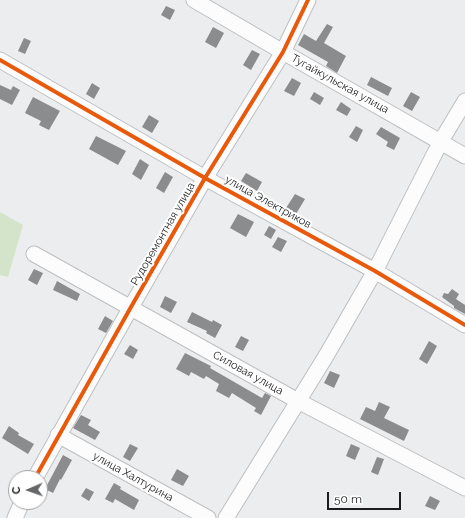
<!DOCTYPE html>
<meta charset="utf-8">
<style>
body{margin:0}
#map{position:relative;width:465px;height:518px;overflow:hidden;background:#ebedef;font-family:Raleway,sans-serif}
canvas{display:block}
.north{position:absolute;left:8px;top:470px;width:40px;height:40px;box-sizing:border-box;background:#fff;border:1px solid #a4a5a5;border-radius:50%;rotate:268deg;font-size:11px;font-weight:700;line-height:16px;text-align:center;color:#1c1d1e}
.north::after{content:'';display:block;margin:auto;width:14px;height:18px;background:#646667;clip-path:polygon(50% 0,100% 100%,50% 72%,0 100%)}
.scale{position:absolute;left:327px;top:492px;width:74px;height:18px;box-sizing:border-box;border:2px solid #1c1d1e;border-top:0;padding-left:5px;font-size:12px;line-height:14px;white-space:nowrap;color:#1c1d1e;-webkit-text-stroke:3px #fff;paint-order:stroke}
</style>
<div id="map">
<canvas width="465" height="518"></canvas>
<div class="north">С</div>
<div class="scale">50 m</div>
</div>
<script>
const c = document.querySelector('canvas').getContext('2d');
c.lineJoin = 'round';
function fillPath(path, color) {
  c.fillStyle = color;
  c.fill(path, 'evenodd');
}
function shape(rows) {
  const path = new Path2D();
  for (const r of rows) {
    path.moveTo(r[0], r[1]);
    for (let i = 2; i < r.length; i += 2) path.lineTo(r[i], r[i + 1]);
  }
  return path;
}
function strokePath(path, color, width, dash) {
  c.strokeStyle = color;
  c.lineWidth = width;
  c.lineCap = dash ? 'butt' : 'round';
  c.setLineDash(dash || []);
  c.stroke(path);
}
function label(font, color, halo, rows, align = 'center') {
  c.font = font + ' Raleway,sans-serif';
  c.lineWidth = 4;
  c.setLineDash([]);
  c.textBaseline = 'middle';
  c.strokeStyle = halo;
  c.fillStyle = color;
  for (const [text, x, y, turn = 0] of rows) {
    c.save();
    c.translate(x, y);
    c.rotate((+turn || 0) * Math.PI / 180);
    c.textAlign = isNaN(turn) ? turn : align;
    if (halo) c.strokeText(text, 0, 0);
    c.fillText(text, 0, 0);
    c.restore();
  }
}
fillPath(shape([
 [0,212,23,225,8,277,0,275]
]), '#d4e4cb');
fillPath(shape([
 [166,6,175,10,170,20,161,15],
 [327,24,333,27,324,43,346,56,337,73,326,66,328,62,298,45,304,34,316,41],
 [213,27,224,33,216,48,205,42],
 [24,38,31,41,25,54,18,51],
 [252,50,260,54,251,70,243,65],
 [371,77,392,88,388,96,367,85],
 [292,78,301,83,294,96,284,91],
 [92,83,100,88,94,99,86,94],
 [0,85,11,90,13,86,20,90,12,105,0,99],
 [314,92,324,98,320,105,310,99],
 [411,92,420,97,412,111,403,106],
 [33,97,60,111,49,130,39,125,41,121,25,113],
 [341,102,351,109,347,116,336,110],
 [149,115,159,121,152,133,142,127],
 [356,126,363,130,357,142,349,137],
 [381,127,400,138,394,150,386,146,388,142,376,134],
 [96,136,126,151,118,165,89,149],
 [140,159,149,165,141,180,132,174],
 [165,172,173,177,164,193,156,188],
 [246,173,262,182,257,191,241,181],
 [295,194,305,199,296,214,286,208],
 [238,214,254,222,246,237,230,228],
 [269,226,276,230,271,239,264,235],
 [278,237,287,241,281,252,272,247],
 [34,269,43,273,37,285,28,280],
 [57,281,80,294,77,301,53,290],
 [452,289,459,294,456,299,465,305,465,314,454,308,454,306,442,297,444,293,448,294],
 [165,296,177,302,171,313,160,307],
 [192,312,212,322,213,320,222,325,215,338,206,333,207,331,187,322],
 [105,316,113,321,106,333,98,329],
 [241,336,249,340,243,351,235,347],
 [429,341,437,346,427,364,419,359],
 [130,345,138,350,133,359,124,354],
 [185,353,211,366,210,368,262,398,265,393,271,396,261,415,254,411,256,408,232,393,229,398,216,391,219,384,206,376,204,379,191,372,189,376,176,369],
 [330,371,340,375,334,388,324,383],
 [379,402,390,407,384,418,409,430,404,441,360,419,366,407,375,411],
 [81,415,91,420,88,425,100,432,95,440,73,428],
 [9,426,19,433,18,435,34,444,28,454,2,438],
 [130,444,138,448,130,461,123,457],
 [351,444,360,448,355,460,346,456],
 [63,455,72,460,61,480,60,479,53,493,45,489],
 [377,457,384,459,378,475,371,472],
 [177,469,189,476,183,486,171,480],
 [114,483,121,487,120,489,139,500,134,510,115,499,113,503,105,499],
 [86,488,94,492,89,501,81,496],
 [430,496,440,501,435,510,425,506]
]), '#8b8c8d');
const minor = shape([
 [194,0,283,52,465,156],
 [0,60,205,178,375,271,465,325],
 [34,254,298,401,465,488],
 [58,435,208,518],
 [35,478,131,307,205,178,283,52,308,0],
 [15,518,22,502],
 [226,518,326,356,375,271,441,141,465,101]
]);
strokePath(minor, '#bdbfc0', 17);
strokePath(minor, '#fcfcfd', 15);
strokePath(shape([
 [0,60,205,178,375,271,465,325],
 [35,478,131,307,205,178,283,52,308,0]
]), '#e8590c', 4);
label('11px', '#1c1d1e', '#fff', [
 ["Тугайкульская улица",340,84,29],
 ["улица Электриков",268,202,29],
 ["Рудоремонтная улица",163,234,-60],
 ["Силовая улица",248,373,29],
 ["улица Халтурина",133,477,29]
]);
</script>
